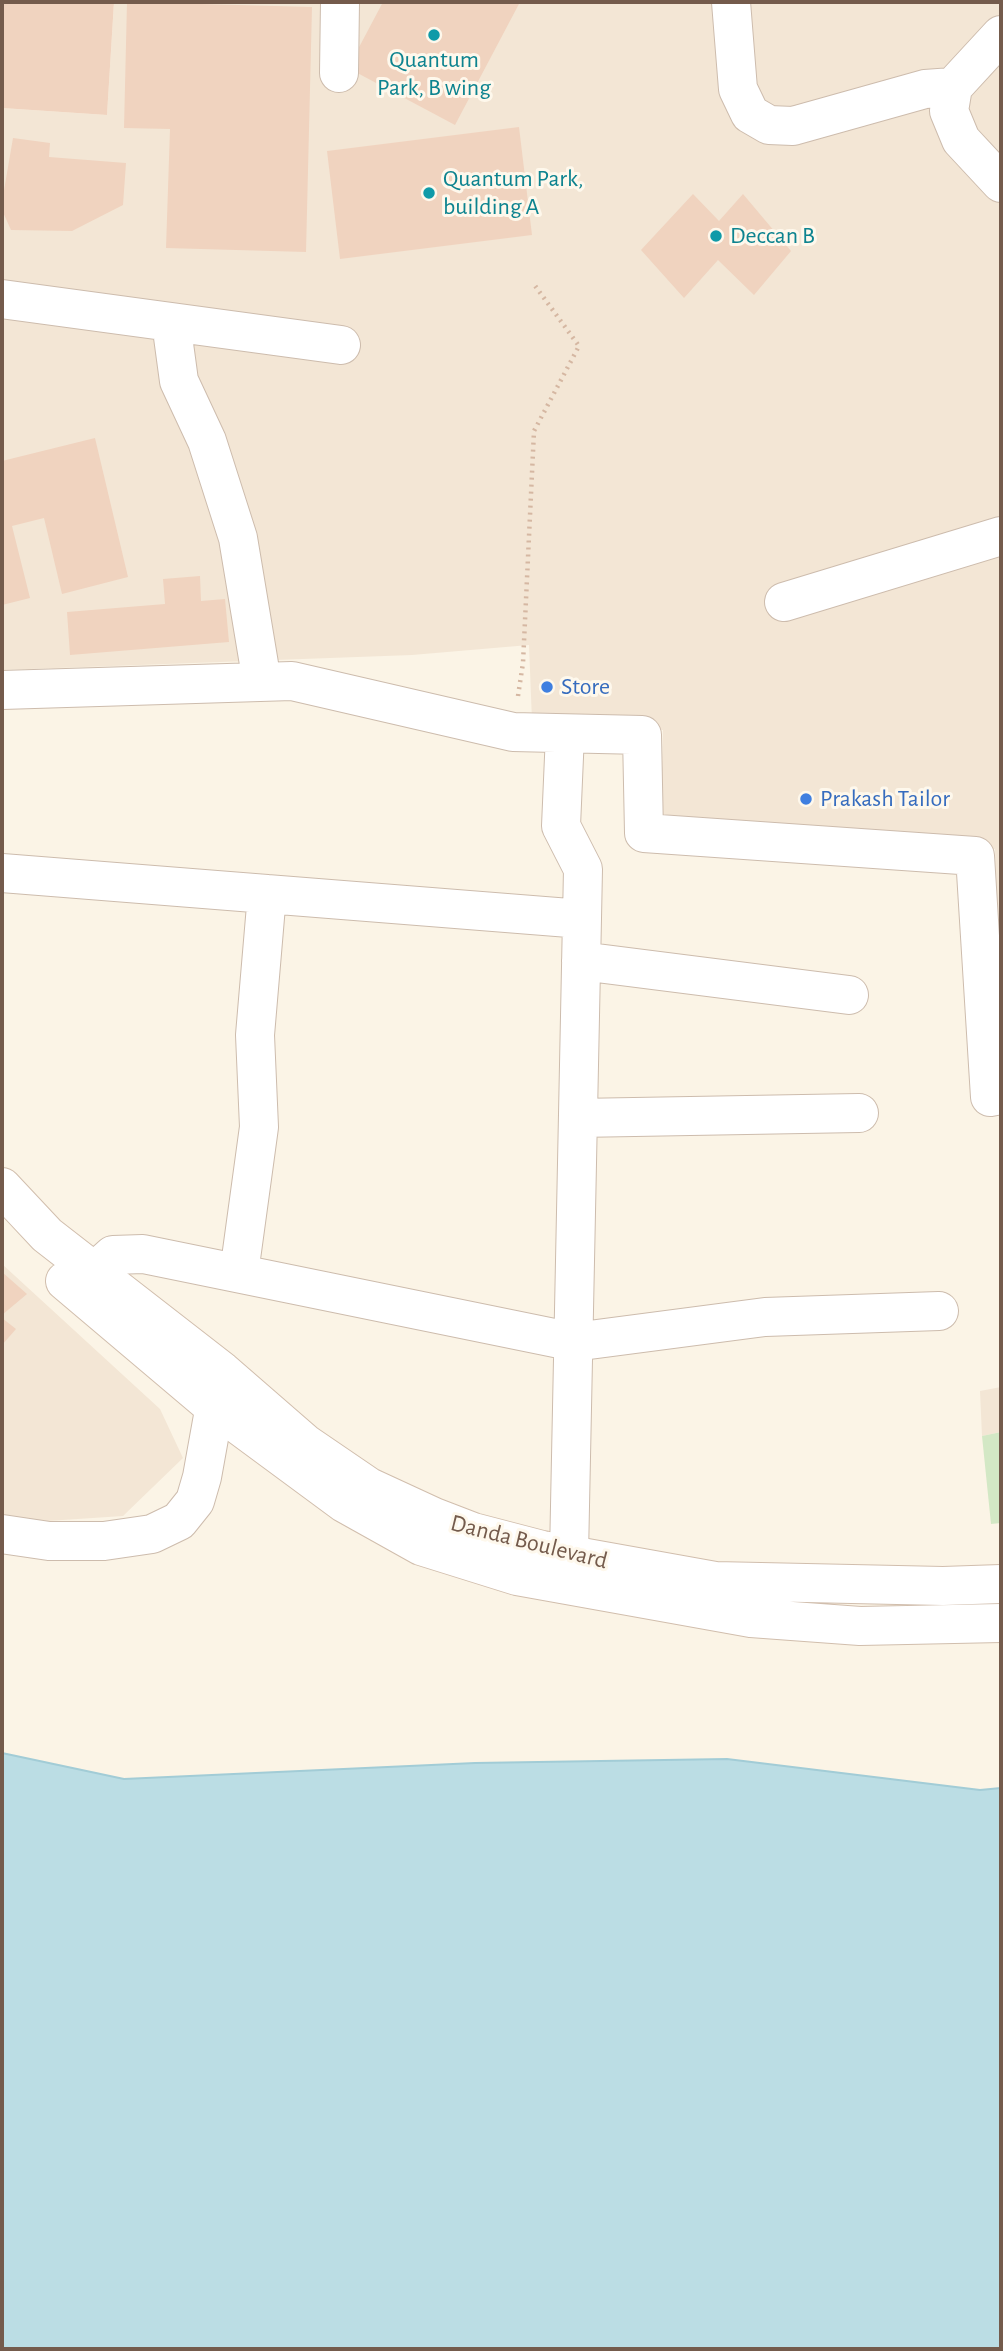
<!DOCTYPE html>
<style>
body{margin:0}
#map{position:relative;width:1003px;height:2351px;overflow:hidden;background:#fbf4e6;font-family:"Alegreya Sans",sans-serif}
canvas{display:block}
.frame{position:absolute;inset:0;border:4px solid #745b4c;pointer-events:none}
</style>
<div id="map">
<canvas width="1003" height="2351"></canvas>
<div class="frame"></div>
</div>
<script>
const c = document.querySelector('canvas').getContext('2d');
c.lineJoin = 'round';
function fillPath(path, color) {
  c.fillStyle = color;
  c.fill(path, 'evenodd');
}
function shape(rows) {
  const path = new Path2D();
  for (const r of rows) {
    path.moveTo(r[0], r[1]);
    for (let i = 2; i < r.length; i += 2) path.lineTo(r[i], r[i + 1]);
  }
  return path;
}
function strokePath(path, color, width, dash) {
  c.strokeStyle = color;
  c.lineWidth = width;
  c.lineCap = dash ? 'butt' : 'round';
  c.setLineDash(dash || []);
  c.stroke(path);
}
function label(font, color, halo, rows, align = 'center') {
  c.font = font + ' "Alegreya Sans",sans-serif';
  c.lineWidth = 6;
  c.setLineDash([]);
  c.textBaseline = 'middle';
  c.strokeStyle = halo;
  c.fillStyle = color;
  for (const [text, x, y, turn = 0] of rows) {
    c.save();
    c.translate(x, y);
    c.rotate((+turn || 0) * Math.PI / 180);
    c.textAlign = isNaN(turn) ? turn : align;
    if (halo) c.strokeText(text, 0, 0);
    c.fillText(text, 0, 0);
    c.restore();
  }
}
fillPath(shape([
 [114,2,1001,2,1001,1069,995,849,661,814,663,730,532,721,529,645,412,655,2,670,2,108,107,115],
 [2,1264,160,1409,183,1458,123,1516,2,1524],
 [1001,1387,1001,1432,982,1436,980,1391]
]), '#f3e6d5');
fillPath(shape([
 [1001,1432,1001,1523,991,1524,982,1436]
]), '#d3e8c5');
const water = shape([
 [2,1753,124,1779,475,1763,727,1759,980,1790,1001,1788,1001,2349,2,2349,2,1753]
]);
fillPath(water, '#bbdde4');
strokePath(water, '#a2ccd6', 2);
fillPath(shape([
 [2,2,114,2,107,115,2,108],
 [127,2,312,7,306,252,166,248,170,129,124,128],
 [383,2,520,2,455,125,348,68],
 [519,127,532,235,340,259,327,151],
 [13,138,50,143,49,157,126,163,123,205,72,231,11,230,2,210,2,202],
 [693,194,719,221,743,194,791,251,754,295,718,260,684,298,641,250],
 [95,438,128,577,62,594,44,518,12,526,30,598,2,605,2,461],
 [200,576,201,601,225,599,229,642,70,655,67,612,165,604,163,579],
 [2,1272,27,1294,2,1315],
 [2,1318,16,1329,2,1345]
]), '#f0d3bf');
const minor = shape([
 [731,2,738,89,750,114,769,125,793,126,925,89,953,87],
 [1001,35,953,87,949,111,961,140,1001,183],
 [339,73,340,2],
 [2,299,341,345],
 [171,322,179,381,207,441,238,538,262,682],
 [784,602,1001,536],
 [2,690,292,681,513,732,642,735,644,833,975,856,990,1097,1001,1095],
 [2,873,582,919],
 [581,961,849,995],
 [578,1118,859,1113],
 [94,1272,113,1255,143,1254,574,1342,765,1317,939,1311],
 [239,1273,259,1127,255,1035,267,894],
 [2,1534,49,1541,104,1541,152,1534,179,1521,195,1501,202,1477,220,1377],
 [564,1584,569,1555,583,869,561,826,565,734]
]);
const secondary = shape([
 [2,1187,47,1235,222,1371,306,1444,369,1487,434,1517,473,1532,542,1550,715,1581,943,1586,1001,1584],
 [65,1281,214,1407,344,1503,421,1546,517,1576,751,1618,860,1626,1001,1623]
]);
strokePath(minor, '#cdbcad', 40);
strokePath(secondary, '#d1bead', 40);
strokePath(shape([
 [518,696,523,663,534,431,579,346,533,283]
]), '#d5b7a2', 4.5, [2, 5]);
strokePath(minor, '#fff', 38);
strokePath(secondary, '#fff', 38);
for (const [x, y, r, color] of [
 [434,35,7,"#0f9aa8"],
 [429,193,7,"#0f9aa8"],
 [716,236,7,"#0f9aa8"],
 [547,687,7,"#3f7fe0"],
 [806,799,7,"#3f7fe0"]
]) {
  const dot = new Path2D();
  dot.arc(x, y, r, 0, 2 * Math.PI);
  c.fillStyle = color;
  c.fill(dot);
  strokePath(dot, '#fef8ec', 2.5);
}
label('24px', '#0d838f', '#fef8ec', [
 ["Quantum",434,60,"center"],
 ["Park, B wing",434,88,"center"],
 ["Quantum Park,",443,179],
 ["building A",443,207],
 ["Deccan B",730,236]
], 'left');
label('24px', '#366cbe', '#fef8ec', [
 ["Store",561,687],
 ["Prakash Tailor",820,799]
], 'left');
label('24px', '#745b4c', '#fef8ec', [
 ["Danda Boulevard",529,1542,14]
]);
</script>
